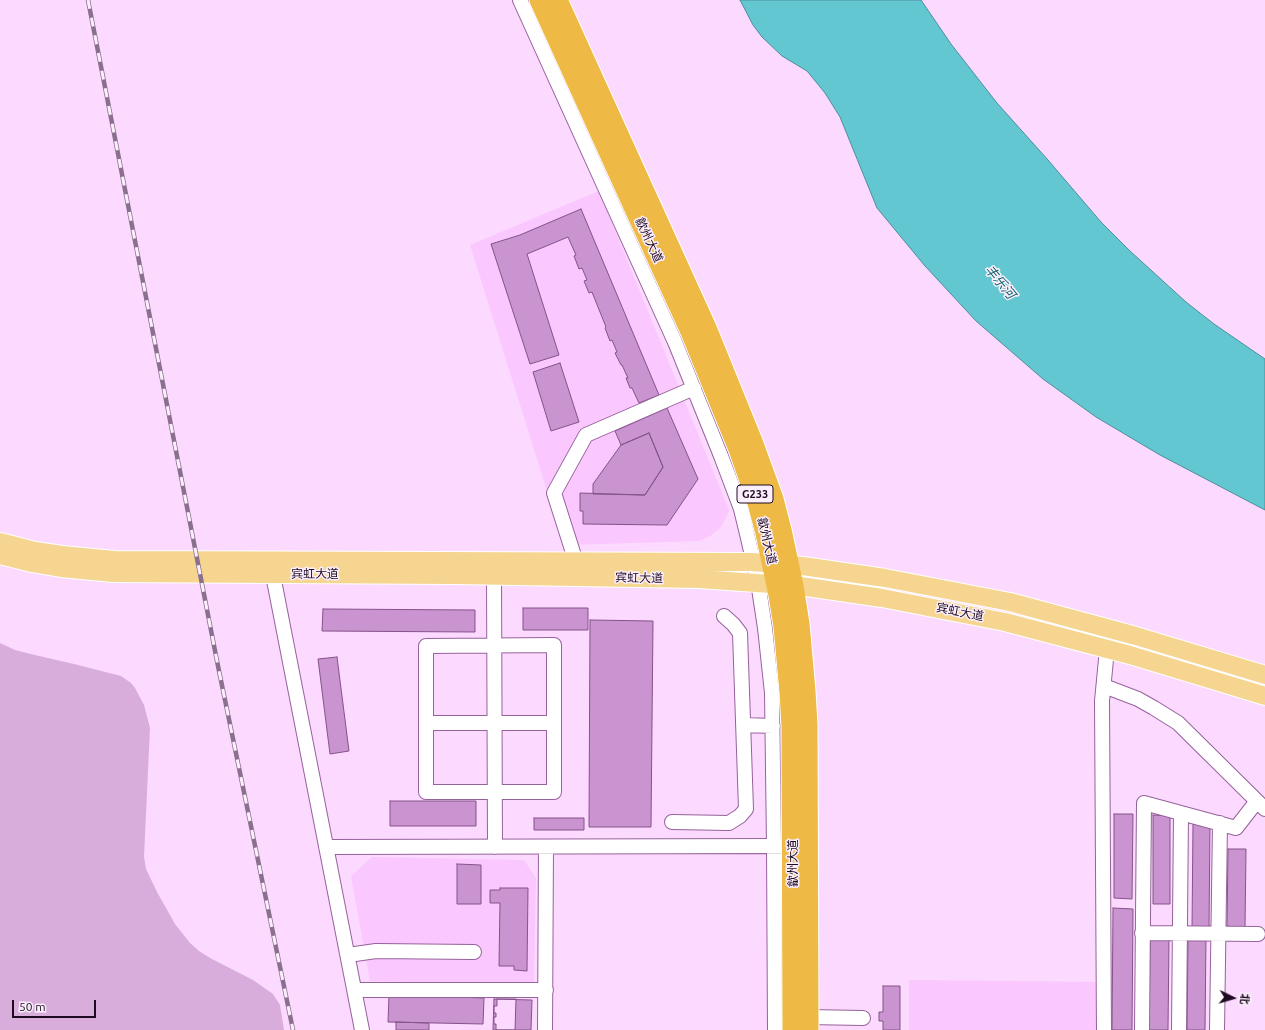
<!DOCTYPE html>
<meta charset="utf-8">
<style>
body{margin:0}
#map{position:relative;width:1265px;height:1030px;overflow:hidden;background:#fcd9ff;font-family:Ubuntu,"Noto Sans SC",sans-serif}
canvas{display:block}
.north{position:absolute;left:1213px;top:978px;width:40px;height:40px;-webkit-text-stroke:3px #fbeffc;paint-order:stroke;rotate:95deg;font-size:11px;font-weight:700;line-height:16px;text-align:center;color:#1e0a21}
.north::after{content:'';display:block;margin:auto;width:14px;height:18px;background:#1e0a21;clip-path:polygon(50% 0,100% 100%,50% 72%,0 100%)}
.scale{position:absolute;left:12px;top:1000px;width:84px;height:18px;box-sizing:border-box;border:2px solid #1e0a21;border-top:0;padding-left:5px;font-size:12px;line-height:14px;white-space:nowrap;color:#1e0a21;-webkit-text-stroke:3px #fbeffc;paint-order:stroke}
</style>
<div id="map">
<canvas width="1265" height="1030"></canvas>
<div class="north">北</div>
<div class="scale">50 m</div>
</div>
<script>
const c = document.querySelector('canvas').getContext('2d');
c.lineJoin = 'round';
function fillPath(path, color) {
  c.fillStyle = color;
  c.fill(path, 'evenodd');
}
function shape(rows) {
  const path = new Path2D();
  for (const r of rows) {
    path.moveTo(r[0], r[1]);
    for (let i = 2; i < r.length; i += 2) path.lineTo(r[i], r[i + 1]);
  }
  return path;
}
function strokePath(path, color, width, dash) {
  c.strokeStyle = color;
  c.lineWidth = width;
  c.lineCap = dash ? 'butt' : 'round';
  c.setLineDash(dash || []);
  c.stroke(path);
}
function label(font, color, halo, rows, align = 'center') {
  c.font = font + ' Ubuntu,"Noto Sans SC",sans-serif';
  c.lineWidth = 3;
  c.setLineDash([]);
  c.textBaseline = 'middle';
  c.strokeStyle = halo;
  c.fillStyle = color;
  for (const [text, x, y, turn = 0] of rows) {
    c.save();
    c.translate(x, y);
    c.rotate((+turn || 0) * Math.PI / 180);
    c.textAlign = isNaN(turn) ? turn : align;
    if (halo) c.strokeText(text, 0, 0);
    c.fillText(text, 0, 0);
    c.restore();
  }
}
fillPath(shape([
 [599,191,729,510,727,516,720,528,710,536,699,541,564,545,470,245],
 [372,857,524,860,536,878,534,985,370,981,351,876],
 [909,980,1099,982,1099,1030,909,1030]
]), '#fac7fe');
fillPath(shape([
 [0,643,15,650,39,656,74,664,121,676,131,683,135,688,144,705,150,728,144,857,146,869,157,892,175,924,190,943,199,951,210,958,253,980,273,994,280,1005,284,1030,0,1030]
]), '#d8addc');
const water = shape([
 [740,0,921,0,951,44,997,103,1048,160,1101,222,1130,251,1186,302,1214,324,1265,359,1265,510,1160,455,1096,417,1043,379,976,321,925,266,877,208,840,117,825,93,807,71,782,56,762,37,753,25,740,0]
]);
fillPath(water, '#62c7d0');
strokePath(water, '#4e8e9c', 1);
const building = shape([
 [581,209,659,395,639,403,632,388,630,388,626,378,628,378,622,365,621,365,615,353,617,352,612,340,610,341,605,328,606,327,592,292,589,293,584,281,587,280,582,268,579,269,574,256,576,255,568,237,527,254,559,355,530,364,491,244,520,235,581,209],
 [560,363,579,422,551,431,533,372,560,363],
 [667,408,698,479,667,525,583,524,583,511,580,511,580,493,645,495,663,467,649,433,621,445,615,431,667,408],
 [649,433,663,467,645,495,593,494,593,484,621,445,649,433],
 [523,608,588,608,588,630,523,630,523,608],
 [323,609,475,610,475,632,322,631,323,609],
 [590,620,653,621,651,827,589,827,590,620],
 [337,657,349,751,330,754,318,659,337,657],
 [390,801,476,801,476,826,390,826,390,801],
 [1114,814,1133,814,1132,899,1114,898,1114,814],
 [1153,815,1170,816,1170,904,1153,904,1153,815],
 [534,818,584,818,584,830,534,830,534,818],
 [1193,823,1210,823,1209,929,1192,929,1193,823],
 [1228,849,1246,849,1245,927,1227,927,1228,849],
 [457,864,481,865,481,904,457,904,457,864],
 [500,888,528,888,527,971,514,970,514,966,499,966,500,903,490,903,490,890,500,890,500,888],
 [1113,908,1133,909,1132,1030,1112,1030,1113,908],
 [1150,938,1169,938,1168,1030,1149,1030,1150,938],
 [1188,938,1206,938,1205,1030,1187,1030,1188,938],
 [883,986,900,986,900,1030,883,1030,883,1021,879,1021,879,1012,883,1012,883,986],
 [389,995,484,998,483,1024,388,1022,389,995],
 [494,999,532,1000,531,1030,493,1030,494,999],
 [497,999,516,999,515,1030,496,1030,496,1024,494,1024,494,1017,496,1017,496,1013,494,1013,494,1006,497,1006,497,999],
 [396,1022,429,1023,429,1030,396,1030,396,1022]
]);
fillPath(building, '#ca94d0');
strokePath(building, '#85528a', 1);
const minor = shape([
 [520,0,675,342,721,456,741,509,748,538,758,582,765,628,772,693,774,846,775,1030],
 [576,562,554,493,586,435,694,388],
 [271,565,362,1030],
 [494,575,495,847],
 [554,645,554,792,426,792,426,646,554,645],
 [1104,686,1138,699,1154,708,1178,723,1265,809],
 [426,723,554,723],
 [743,725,773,726],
 [672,822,729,823,740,816,746,809,740,633,733,624,724,616],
 [326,847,782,846],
 [1142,933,1258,934],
 [348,955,376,951,474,952],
 [355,990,546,990],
 [808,1017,863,1018],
 [545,1030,546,847],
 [1104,1030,1102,701,1107,649],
 [1142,1030,1144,803,1236,828,1257,801],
 [1179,1030,1181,813],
 [1217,1030,1220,823]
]);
const major = shape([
 [0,542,35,551,62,555,114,560,751,562,803,566,885,578,1010,602,1136,636,1265,675],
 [0,555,32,563,61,568,113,573,455,575,699,579,800,586,882,598,1005,622,1130,655,1265,696]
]);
const highway = shape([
 [540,0,692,334,739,449,758,503,766,533,779,595,784,626,790,692,792,726,793,1030],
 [557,0,706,328,753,444,773,499,781,530,793,586,799,624,805,691,807,725,808,1030]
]);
strokePath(minor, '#96629b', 16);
strokePath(major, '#fff', 20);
strokePath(highway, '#fff', 23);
strokePath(minor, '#fff', 14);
strokePath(major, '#f5d58f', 18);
strokePath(highway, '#eeb944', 21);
const rail = shape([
 [88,0,218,666,293,1030]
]);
strokePath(rail, '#8b6f8e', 4.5);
strokePath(rail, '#fbeffc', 3, [9]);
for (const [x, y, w] of [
 [755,494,36]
]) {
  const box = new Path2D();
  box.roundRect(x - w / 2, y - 9, w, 18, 3);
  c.fillStyle = '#fbeffc';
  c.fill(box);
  strokePath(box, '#1e0a21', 1);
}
label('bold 11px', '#1e0a21', null, [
 ["G233",755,494]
]);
label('12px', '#1e0a21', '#fbeffc', [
 ["歙州大道",649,240,65],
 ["歙州大道",767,541,77],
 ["宾虹大道",315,574],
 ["宾虹大道",639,578,1],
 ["宾虹大道",960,612,11],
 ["歙州大道",793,863,-90]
]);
label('italic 13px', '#0b636a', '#fbeffc', [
 ["丰乐河",1000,282,50]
]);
</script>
